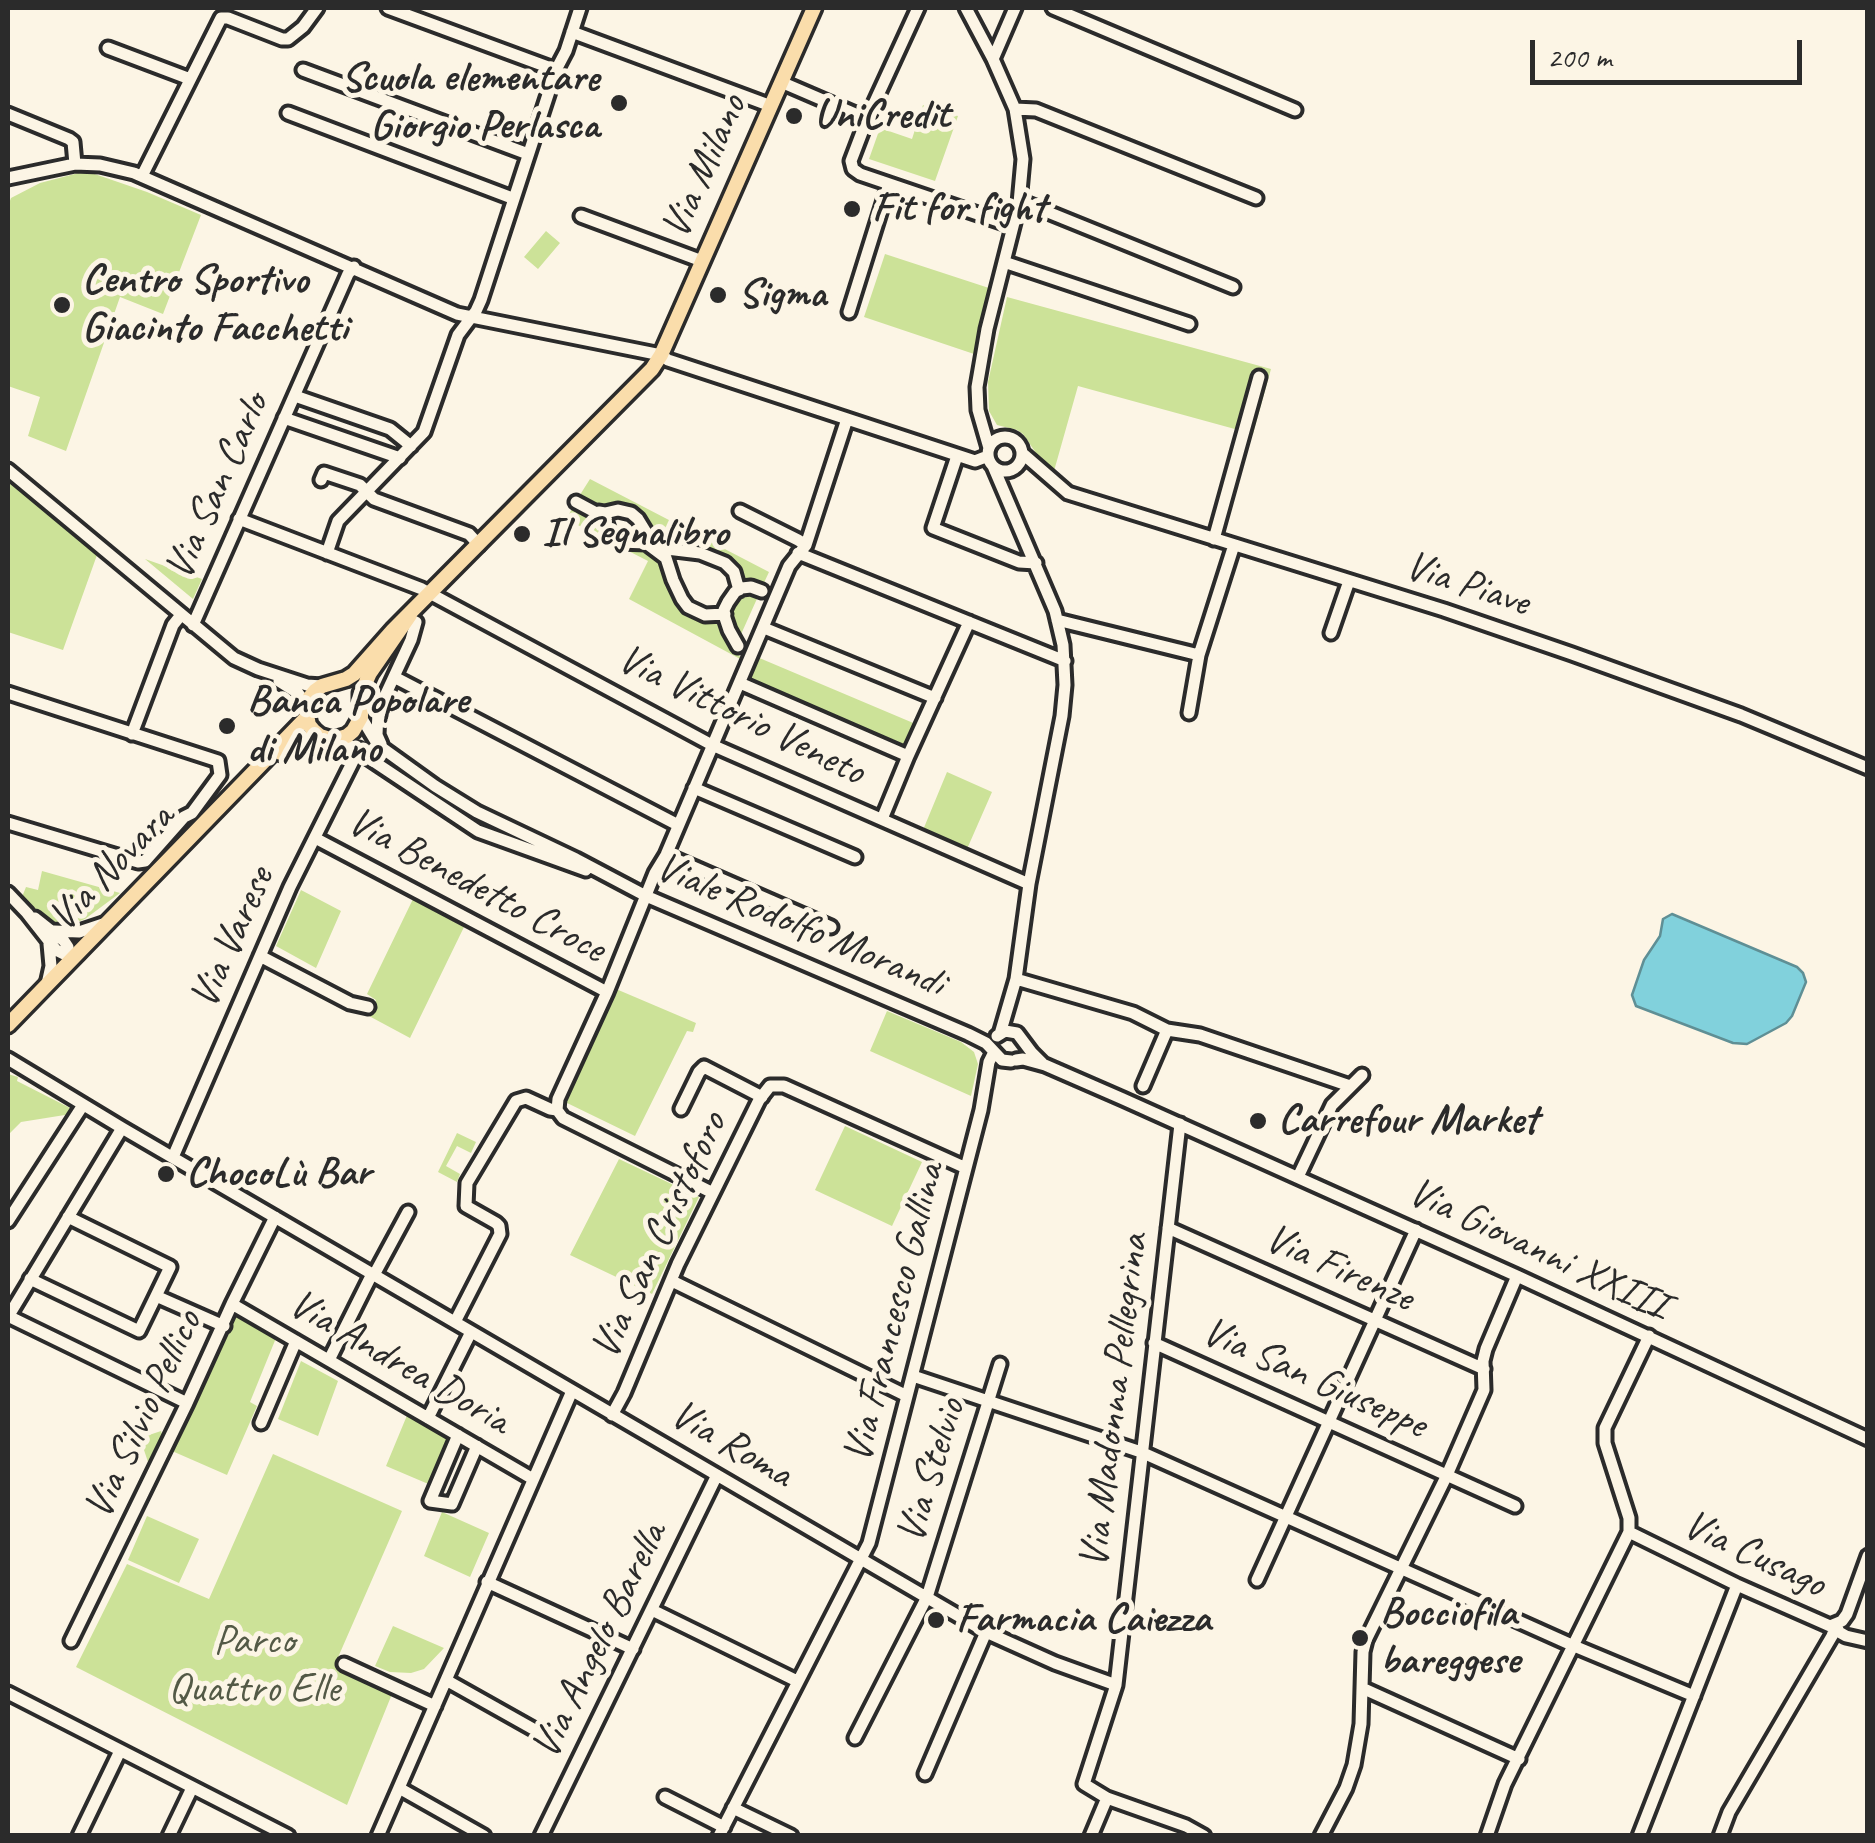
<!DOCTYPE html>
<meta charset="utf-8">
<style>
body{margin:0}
#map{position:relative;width:1875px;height:1843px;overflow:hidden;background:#fcf5e5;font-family:Caveat,sans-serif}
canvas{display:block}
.frame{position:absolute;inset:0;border:10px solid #2b2b2b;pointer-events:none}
.scale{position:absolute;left:1530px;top:40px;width:272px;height:45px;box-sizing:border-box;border:5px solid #2b2b2b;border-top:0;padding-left:12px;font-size:30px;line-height:35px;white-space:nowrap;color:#2b2b2b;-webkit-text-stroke:8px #fcf5e5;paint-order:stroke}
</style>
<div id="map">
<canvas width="1875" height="1843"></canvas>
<div class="frame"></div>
<div class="scale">200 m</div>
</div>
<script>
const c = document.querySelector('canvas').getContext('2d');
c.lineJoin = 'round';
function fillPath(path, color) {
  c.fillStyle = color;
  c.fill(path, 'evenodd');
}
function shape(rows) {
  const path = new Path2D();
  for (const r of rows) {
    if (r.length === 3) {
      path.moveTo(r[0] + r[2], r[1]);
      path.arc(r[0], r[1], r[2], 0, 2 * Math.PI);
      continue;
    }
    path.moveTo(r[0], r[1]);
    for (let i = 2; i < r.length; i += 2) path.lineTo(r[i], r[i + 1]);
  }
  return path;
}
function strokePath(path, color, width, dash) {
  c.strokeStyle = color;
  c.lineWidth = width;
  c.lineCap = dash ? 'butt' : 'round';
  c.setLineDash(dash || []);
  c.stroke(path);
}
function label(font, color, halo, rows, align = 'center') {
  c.font = font + ' Caveat,sans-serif';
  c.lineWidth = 10;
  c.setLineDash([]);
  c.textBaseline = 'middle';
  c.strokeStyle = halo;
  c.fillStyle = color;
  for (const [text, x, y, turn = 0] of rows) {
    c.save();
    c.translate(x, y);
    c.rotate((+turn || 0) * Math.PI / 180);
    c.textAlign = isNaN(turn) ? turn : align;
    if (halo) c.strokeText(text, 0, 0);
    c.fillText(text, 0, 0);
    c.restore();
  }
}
fillPath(shape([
 [923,105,958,116,935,181,869,159,880,128,912,139],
 [86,171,147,192,201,215,163,314,120,297,66,451,28,436,40,397,8,386,8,206,11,198,40,183],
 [546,231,560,243,538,269,524,257],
 [885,254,992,289,974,354,864,317],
 [1007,297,1271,369,1253,434,1078,386,1054,471,1036,453,1023,434,1017,430,997,425,989,411,988,382],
 [590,479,769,572,762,587,744,585,738,573,652,536,642,520,606,511,578,498],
 [8,481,97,555,63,650,8,632],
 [575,504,601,519,604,529,641,545,664,563,677,595,723,622,736,646,737,652,742,660,629,599,648,561,566,519],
 [145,559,202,579,193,599],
 [760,592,738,641,728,615,738,593],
 [757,657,918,725,906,753,746,683],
 [947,772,992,792,967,849,923,830],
 [42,871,120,893,85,919,75,923,58,922,55,925,32,908,22,897,26,887,38,890],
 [301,890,341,911,316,968,276,946],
 [413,899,464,927,410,1038,369,1016,376,1000,367,994],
 [616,989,696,1023,693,1032,687,1031,635,1136,565,1102],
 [887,1011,961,1042,974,1052,978,1064,971,1096,870,1051],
 [8,1074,18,1077,17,1081,74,1110,71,1114,21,1122,8,1135],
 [845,1126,922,1162,892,1226,815,1190],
 [457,1133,476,1142,471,1153,457,1146,446,1166,460,1174,457,1182,438,1172],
 [619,1159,699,1197,652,1294,570,1255],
 [237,1315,276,1338,250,1402,257,1406,227,1475,172,1451],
 [301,1361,338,1381,318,1436,278,1419],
 [408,1413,452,1439,433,1486,386,1466],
 [161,1431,164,1440,150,1468,140,1438],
 [273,1454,402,1511,336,1662,392,1694,347,1805,76,1667,127,1564,209,1599],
 [442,1512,489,1533,470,1577,424,1556],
 [147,1516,199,1539,179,1583,128,1560],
 [393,1626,444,1648,424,1669,411,1673,390,1672,375,1666]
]), '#cce298');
const water = shape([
 [1672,914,1797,967,1803,973,1806,982,1792,1016,1786,1023,1747,1044,1733,1043,1636,1006,1632,995,1644,960,1660,936,1663,919,1672,914]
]);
fillPath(water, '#81d1dc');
strokePath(water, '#5f8f95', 2.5);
const minor = shape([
 [388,8,556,70],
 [918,8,867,119,851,161,853,169,860,174,1013,226],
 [966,8,993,59,1015,109,1023,159,1019,203,987,329,977,387,978,410,989,448],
 [1053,8,1295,110],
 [572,32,771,106],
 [108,48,190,79],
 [993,59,1015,8],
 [303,70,528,154],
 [781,82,867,119],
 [1015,109,1036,110,1256,198],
 [288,113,512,198],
 [8,114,69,139,73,142,75,164],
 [142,176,221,18,228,18,282,39,288,39,303,27,317,8],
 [8,178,75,164,100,165,134,173,457,314,661,355,668,360,975,461,988,456],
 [1019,203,1028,204,1233,287],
 [581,216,702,261],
 [1004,262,1189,324],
 [849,312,889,184],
 [295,396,390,429,411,446],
 [284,418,400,458],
 [1005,454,17],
 [1022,453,1068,493,1444,610,1572,654,1741,715,1868,768],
 [957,456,933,528,1019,562,1036,563],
 [993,466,1055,611,1063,645,1065,685,1062,716,1029,884,1016,979,1000,1034],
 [8,470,234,658,258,669,307,685,322,686],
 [321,480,324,473,360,485,374,499,469,534,479,545],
 [576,502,604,517,610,534,620,542,646,543,666,558,673,580,682,599,688,607,705,615,725,614],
 [740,511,798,540,806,545],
 [599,512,605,513,618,510,631,513,638,519,649,537,667,549,700,553,725,563,734,572,739,590],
 [239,519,422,589,712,745,1029,884],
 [1214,539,1259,377],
 [327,553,338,521,424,432,458,335,476,311,481,300,556,70,566,51,580,8],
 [798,553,1065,661],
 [1057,620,1199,655],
 [193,625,348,274,354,267],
 [764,628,935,698],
 [1331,633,1349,581],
 [738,646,729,630,725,618,724,610,728,602,735,592,742,588,751,587,762,591],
 [394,677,678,825],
 [279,681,298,693,306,704],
 [740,683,908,756],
 [8,693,218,761,220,775,192,813,184,817,145,861,138,862,8,823],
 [1189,713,1199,655,1234,545],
 [361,717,378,745,435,786,477,812,576,859,646,896,968,1034,986,1043,1002,1060,1011,1061],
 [132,734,173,625,181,615],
 [340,739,478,831,586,870],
 [381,744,377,735,378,711,411,640,416,622],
 [694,788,855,857],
 [882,819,908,756,969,622],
 [315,838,607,992],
 [666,855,831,927],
 [8,893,27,913,56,950,68,956,79,953],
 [35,918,64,941,68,947,68,959],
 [54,931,79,932,103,924],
 [260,956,350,1003,368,1007],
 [1016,979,1133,1013,1167,1030,1200,1035,1350,1086],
 [47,984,51,966,49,944],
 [997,1036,1005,1031,1017,1033,1032,1053,1042,1063],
 [8,1059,122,1128,986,1632,1055,1663,1116,1685],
 [1016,1060,1023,1059,1045,1065,1123,1099,1517,1276,1868,1439],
 [1143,1086,1167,1030],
 [681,1109,699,1072,704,1067,762,1097],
 [557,1110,558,1099,607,992,655,873,666,855,789,566,806,545,847,419],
 [1180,1124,1116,1685,1084,1784,1107,1798,1186,1826,1204,1836],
 [173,1157,290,887,359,749],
 [1298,1177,1332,1105,1362,1075],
 [68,1217,170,1267,156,1296,224,1326],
 [8,1221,83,1105],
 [1168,1228,1484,1369],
 [374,1275,408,1212],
 [30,1279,139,1331,156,1296],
 [672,1281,907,1396],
 [232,1304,533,1479],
 [8,1316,187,1403],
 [8,1317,122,1128],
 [455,1322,500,1234,499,1226,496,1223,466,1206,467,1183,516,1101,526,1098,550,1109,557,1110,563,1118,713,1193],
 [1154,1343,1515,1506],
 [329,1360,372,1274],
 [913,1376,1141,1452,1574,1646,1694,1696],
 [612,1415,624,1393,678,1264,759,1100,770,1086,784,1086,966,1168],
 [428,1418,471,1332],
 [261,1423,296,1341],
 [458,1435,430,1501,452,1504,477,1446],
 [1629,1532,1737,1585,1830,1626,1842,1621,1847,1614,1868,1556],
 [1257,1580,1416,1230],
 [487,1582,633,1649],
 [652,1610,797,1681],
 [71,1641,187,1403,232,1304,275,1217],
 [344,1664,435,1706],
 [446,1680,535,1730],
 [1362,1688,1519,1759],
 [8,1693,288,1836],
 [855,1738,927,1597,1000,1364],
 [925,1774,986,1632],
 [399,1788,484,1836],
 [665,1797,724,1827],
 [733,1808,791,1836],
 [79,1836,120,1751],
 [169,1836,192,1788],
 [378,1836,572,1391],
 [541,1836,717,1475],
 [719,1836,869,1543,981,1110,989,1062,994,1052],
 [1091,1836,1107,1798],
 [1321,1836,1346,1788,1354,1765,1361,1724,1363,1652,1366,1640,1447,1475,1484,1390,1483,1361,1486,1349,1517,1276],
 [1487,1836,1505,1784,1629,1532,1629,1518,1605,1443,1605,1428,1649,1336],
 [1639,1836,1737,1585],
 [1720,1836,1729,1812,1832,1636,1836,1625,1839,1632,1846,1636,1868,1641]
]);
const major = shape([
 [410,615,370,673,361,693,361,717,353,731,347,736,333,740,320,736,314,731,309,725,306,711,310,697,315,691,322,686,346,679,354,674,393,630,652,369,661,355,814,8],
 [281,753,306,739,320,736],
 [8,1025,306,718]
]);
strokePath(minor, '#2b2b2b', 19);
strokePath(major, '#2b2b2b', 21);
strokePath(minor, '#fcf5e5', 11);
strokePath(major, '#faddab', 14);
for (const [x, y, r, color] of [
 [619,103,10,"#2b2b2b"],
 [794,116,10,"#2b2b2b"],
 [852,209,10,"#2b2b2b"],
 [718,295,10,"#2b2b2b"],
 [62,305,10,"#2b2b2b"],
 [522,534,10,"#2b2b2b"],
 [227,726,10,"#2b2b2b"],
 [1258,1121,10,"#2b2b2b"],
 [166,1174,10,"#2b2b2b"],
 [936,1620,10,"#2b2b2b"],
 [1360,1638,10,"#2b2b2b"]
]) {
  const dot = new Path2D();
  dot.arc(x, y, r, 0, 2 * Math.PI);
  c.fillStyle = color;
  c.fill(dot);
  strokePath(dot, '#fcf5e5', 4);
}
label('bold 42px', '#2b2b2b', '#fcf5e5', [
 ["Scuola elementare",599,79,"right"],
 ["Giorgio Perlasca",599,127,"right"],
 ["UniCredit",814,116],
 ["Fit for fight",872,209],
 ["Centro Sportivo",82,281],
 ["Giacinto Facchetti",82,329],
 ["Sigma",738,295],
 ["Il Segnalibro",542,534],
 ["Banca Popolare",247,702],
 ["di Milano",247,750],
 ["Carrefour Market",1278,1121],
 ["ChocoLù Bar",186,1174],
 ["Bocciofila",1380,1614],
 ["bareggese",1380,1662],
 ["Farmacia Caiezza",956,1620]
], 'left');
label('42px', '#2b2b2b', '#fcf5e5', [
 ["Via Milano",705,167,-66],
 ["Via San Carlo",218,487,-66],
 ["Via Piave",1467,585,18],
 ["Via Vittorio Veneto",741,716,26],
 ["Via Novara",112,868,-46],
 ["Via Benedetto Croce",476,886,28],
 ["Viale Rodolfo Morandi",800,926,23],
 ["Via Varese",233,938,-66],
 ["Via San Cristoforo",660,1236,-65],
 ["Via Giovanni XXIII",1538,1250,25],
 ["Via Firenze",1339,1269,24],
 ["Via Francesco Gallina",895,1313,-76],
 ["Via Andrea Doria",399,1363,30],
 ["Via San Giuseppe",1314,1379,24],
 ["Via Madonna Pellegrina",1115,1401,-83],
 ["Via Silvio Pellico",144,1415,-65],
 ["Via Roma",731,1445,30],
 ["Via Stelvio",932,1471,-73],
 ["Via Cusago",1754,1555,25],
 ["Via Angelo Barella",600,1641,-64]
]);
label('42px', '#535946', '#fcf5e5', [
 ["Parco",254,1642],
 ["Quattro Elle",254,1690]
]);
</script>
